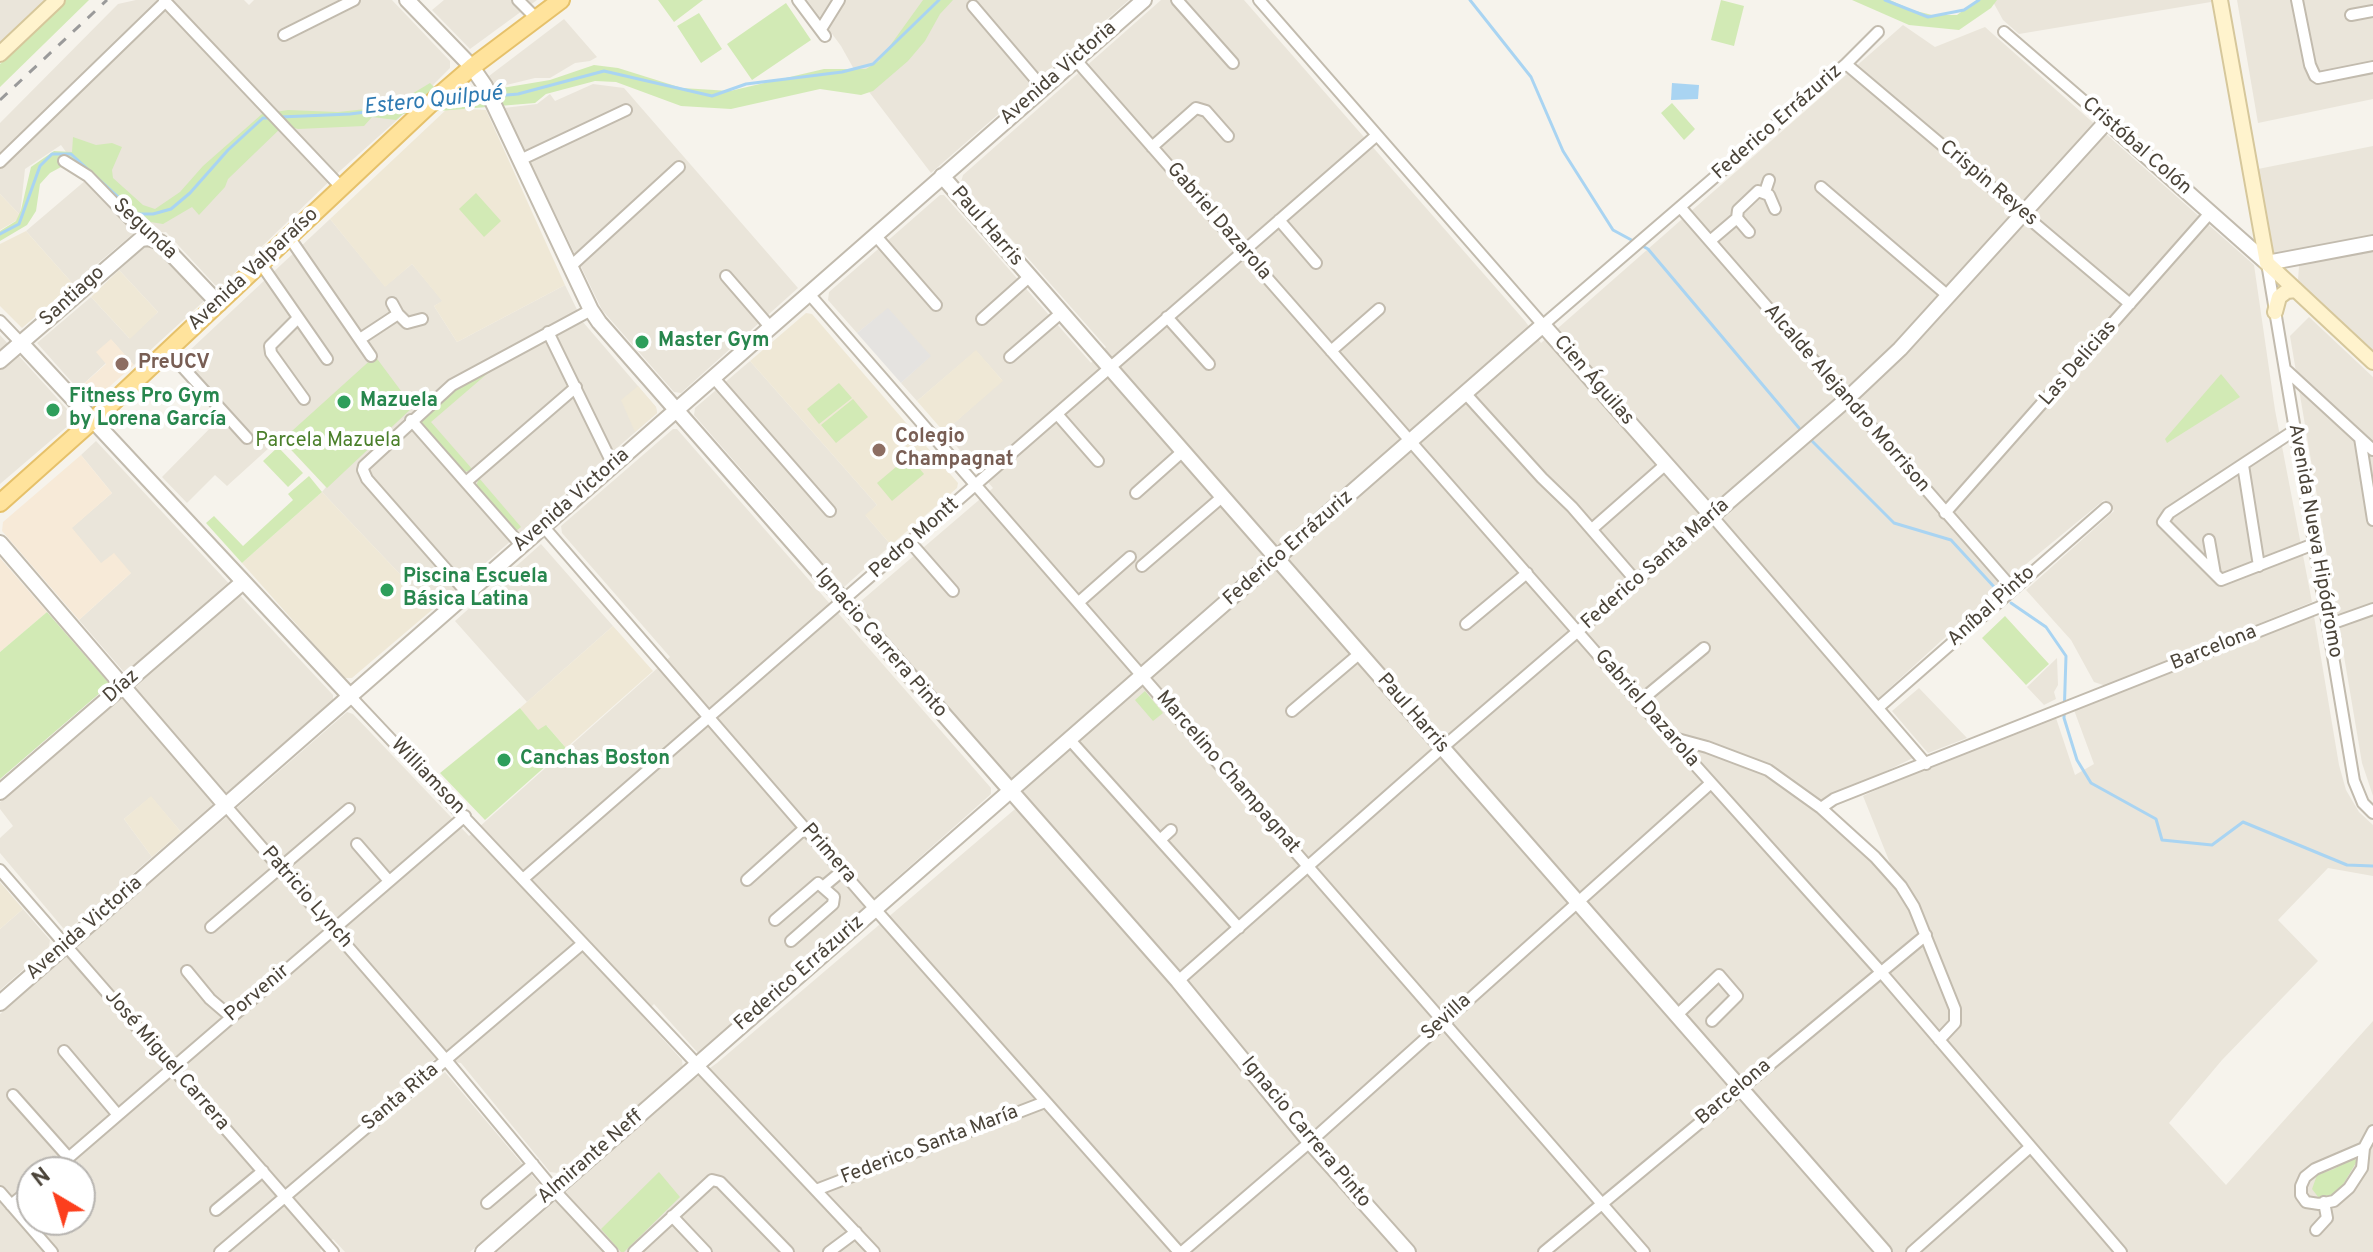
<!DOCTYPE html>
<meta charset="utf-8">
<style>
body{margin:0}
#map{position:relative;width:2373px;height:1252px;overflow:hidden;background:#f6f3ec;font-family:Overpass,sans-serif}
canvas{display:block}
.north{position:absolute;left:16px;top:1156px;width:80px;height:80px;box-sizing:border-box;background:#fff;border:2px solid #b7b4b0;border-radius:50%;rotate:322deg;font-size:22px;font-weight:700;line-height:32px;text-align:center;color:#4b4439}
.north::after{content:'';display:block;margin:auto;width:28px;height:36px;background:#fc3f1d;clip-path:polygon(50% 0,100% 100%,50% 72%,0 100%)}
</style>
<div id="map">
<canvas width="2373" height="1252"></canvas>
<div class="north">N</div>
</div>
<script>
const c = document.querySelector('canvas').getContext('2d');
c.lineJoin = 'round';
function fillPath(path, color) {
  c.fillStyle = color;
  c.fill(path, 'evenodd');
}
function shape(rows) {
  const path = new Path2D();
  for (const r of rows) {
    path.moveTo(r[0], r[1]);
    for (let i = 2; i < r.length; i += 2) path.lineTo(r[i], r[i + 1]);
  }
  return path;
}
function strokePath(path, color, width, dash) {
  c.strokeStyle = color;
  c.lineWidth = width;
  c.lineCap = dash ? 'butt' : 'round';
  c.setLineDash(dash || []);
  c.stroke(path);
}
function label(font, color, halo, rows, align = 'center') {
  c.font = font + ' Overpass,sans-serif';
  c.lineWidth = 8;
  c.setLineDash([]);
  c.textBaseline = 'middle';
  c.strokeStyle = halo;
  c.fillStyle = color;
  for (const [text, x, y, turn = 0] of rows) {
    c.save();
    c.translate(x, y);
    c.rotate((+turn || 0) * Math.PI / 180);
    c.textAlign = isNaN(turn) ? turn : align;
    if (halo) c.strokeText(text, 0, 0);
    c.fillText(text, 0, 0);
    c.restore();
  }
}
fillPath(shape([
 [0,0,46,0,0,44],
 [136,0,244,0,249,5,254,0,392,0,450,61,450,68,433,85,434,87,341,170,220,287,215,285,166,232,133,234,73,284,26,231,86,180,61,145,25,169,20,215,0,194,0,123,118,4],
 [444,0,537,0,470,49,432,10],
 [807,0,1129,0,931,173,860,80,841,46],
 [1161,0,1244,0,1525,321,1541,343,1903,25,1935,47,1985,27,2254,265,2275,410,2312,602,2106,686,2094,682,2071,640,2026,590,2114,511,2104,500,2014,574,1869,707,1913,758,1814,806,1866,853,1890,863,1863,796,1922,769,2056,718,2075,775,2094,764,2074,710,2314,616,2339,765,2346,790,2359,812,2373,825,2373,876,2328,868,2278,920,2318,961,2222,1060,2169,1123,2226,1185,2373,1021,2373,1252,497,1252,693,1080,717,1063,1028,798,861,607,861,601,993,488,944,432,1002,380,976,351,917,401,901,383,930,356,888,309,857,333,828,300,829,292,940,195,944,195,1091,363,1106,347,961,182,963,175],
 [1992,0,2211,0,2211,2,2019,34,2003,20],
 [2237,0,2373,0,2373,99,2258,123],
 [564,19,597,57,590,61,575,63,550,78,535,78,494,88,489,76],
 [593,84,624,88,798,288,681,393,674,392,602,310,504,108,537,104,550,94,555,101],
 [2373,146,2373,235,2273,256,2270,252,2258,169],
 [330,219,385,286,412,264,443,301,434,306,457,342,565,285,583,322,656,407,657,413,433,609,322,492,326,487,280,438,227,486,215,475,187,503,162,477,221,417,173,366],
 [146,245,151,246,205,300,134,365,111,340,106,363,78,389,37,343,91,297,129,338,158,312,119,270],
 [2373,252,2373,353,2298,280,2299,266,2305,263],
 [2309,317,2373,377,2373,796,2362,763,2290,336],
 [0,335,76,419,0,484],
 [750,361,877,505,866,516,891,545,844,587,694,415,695,408],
 [673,429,677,429,991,788,991,794,699,1054,654,1004,642,1016,682,1060,683,1069,557,1173,550,1172,461,1063,435,1059,390,1094,401,1108,445,1072,540,1185,539,1193,470,1252,345,1252,333,1239,320,1250,321,1252,0,1252,0,1014,347,712,353,714,469,836,670,657,562,533,561,526],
 [32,1172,80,1172,80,1220,32,1220],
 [96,441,333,695,333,700,181,832,151,797,124,819,152,857,68,930,63,928,0,853,0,838,13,826,0,809,0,802,138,683,123,671,79,620,131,573,101,564,71,528,112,493,81,455],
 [541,544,613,626,527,702,455,621],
 [2057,658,2058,685,2054,692,2056,699,2044,705,2027,687],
 [1919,688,1967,738,1928,753,1892,711],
 [23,909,50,940,49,947,0,990,0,929]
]), '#eae5da');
fillPath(shape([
 [111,339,134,365,91,403,78,389,106,364,96,352],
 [81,455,112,493,72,528,101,563,114,553,131,573,79,620,2,531,3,522],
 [0,558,47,612,0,652]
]), '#f7ead8');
fillPath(shape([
 [448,108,486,110,565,285,457,342,434,306,442,301,412,264,385,287,330,219],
 [0,194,20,215,17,220,0,230],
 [26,231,73,284,22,328,0,306,0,244],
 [119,270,158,312,130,339,91,297],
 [806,313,812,314,958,483,957,488,891,545,865,515,877,505,750,361],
 [976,350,1003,381,944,432,917,401],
 [638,386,656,407,657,413,635,432,621,400],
 [322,492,433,609,352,678,344,678,242,563],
 [613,626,653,671,566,748,547,726,538,731,520,708],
 [151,796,181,832,152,857,124,819],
 [0,882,23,909,0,929]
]), '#efe8d6');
fillPath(shape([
 [66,0,89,0,0,87,0,64],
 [658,0,703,0,674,22],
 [923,0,953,0,940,14,925,41,908,61,873,91,861,95,820,89,731,109,681,106,616,82,595,81,546,94,535,103,403,114,396,120,372,117,364,126,298,129,284,125,228,179,225,187,199,215,192,207,163,224,132,219,83,175,61,167,50,173,40,184,36,211,27,225,0,241,0,231,16,221,21,210,31,167,54,151,72,152,73,137,96,145,112,143,122,147,112,170,113,178,143,205,155,209,180,192,203,166,262,114,288,110,338,112,385,107,392,106,430,83,434,87,418,102,550,80,594,65,618,68,682,88,730,91,824,69,866,69,879,61],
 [1721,0,1744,6,1734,46,1711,40],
 [1852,0,1890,0,1912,10,1932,15,1957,15,1977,0,1997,0,1991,8,1959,30,1909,25],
 [786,3,811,40,752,80,727,44],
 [699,13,722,49,701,63,677,26],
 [1672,103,1695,129,1684,140,1661,113],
 [476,193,501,221,484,237,459,209],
 [375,356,413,407,327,488,282,440],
 [495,367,431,422,473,470,464,472,422,424,422,417,460,385],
 [2221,374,2240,397,2167,443,2165,439],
 [839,383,852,398,819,424,807,409],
 [853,399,868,417,836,443,821,425],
 [278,447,303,473,288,487,263,461],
 [909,456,924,474,892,501,877,483],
 [309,476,322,492,242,563,206,523,214,516,243,546,293,500,288,494],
 [479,478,521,527,516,531,476,486],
 [47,612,108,682,108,686,0,779,0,652],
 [2005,616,2049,664,2026,685,1982,638],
 [1145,691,1163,713,1153,721,1135,700],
 [520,708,538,730,546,725,566,748,485,820,440,773],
 [2353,1158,2357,1161,2341,1188,2329,1197,2319,1198,2312,1189,2317,1175,2334,1169],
 [659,1172,680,1197,624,1252,621,1252,601,1229]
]), '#d2eab5');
fillPath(shape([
 [888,308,931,356,901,383,857,333]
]), '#e5e3e0');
fillPath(shape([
 [1672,83,1699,85,1698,99,1671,100]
]), '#a9d4f2');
strokePath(shape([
 [1470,0,1531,77,1563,151,1613,230,1648,249,1799,428],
 [1885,0,1928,17,1964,10,1979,0],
 [495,96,518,94,604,71,712,96,746,84,842,72,873,64,939,0],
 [443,103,483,98],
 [280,117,350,114,420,105],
 [0,234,19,224,40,166,52,154,71,154,137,214,153,214,171,209,190,193,228,150,263,118,272,118],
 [1812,441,1894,523,1951,540,1996,589],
 [2011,603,2046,627,2066,656,2064,718,2077,760,2091,783,2156,819,2162,840,2212,845,2243,822,2347,865,2373,866]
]), '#a9d4f2', 3);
const minor = shape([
 [164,0,341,187],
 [518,0,536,18],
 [798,0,825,36],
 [1177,0,1233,63],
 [1259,0,1543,325,1846,64,1878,32],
 [2297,0,2310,65,2315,76,2318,78,2373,67],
 [973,6,1042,87],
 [2351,15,2373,11],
 [821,29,839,0],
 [2004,32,2107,121],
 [284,35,354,0],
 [1075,59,1670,737,1881,972,2121,1252],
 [1846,64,2130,304],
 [1152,147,1196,108,1206,111,1228,136],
 [520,160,626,110],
 [64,161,88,176,148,238],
 [0,162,165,2],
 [1821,187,1947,295],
 [1765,192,1769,180],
 [1681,208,2012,588],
 [1737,218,1749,232],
 [1279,220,1316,263],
 [875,235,936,305],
 [289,237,371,356],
 [1710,241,1737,218,1738,210,1758,191,1769,195,1775,209],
 [2267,263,2354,781,2363,803,2373,813],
 [261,264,327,359],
 [571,266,679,167],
 [726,276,771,328],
 [810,295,1644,1252],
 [392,303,398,314],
 [1167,317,1209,364],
 [297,319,270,346,271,353,304,399],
 [982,319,1029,277],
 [0,321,21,343],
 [548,332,613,465],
 [360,339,398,314,407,323,422,319],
 [168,351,247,438],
 [1331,351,1379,309],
 [1010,357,1061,313],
 [2286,370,2373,450],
 [713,377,830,511],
 [1465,393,1542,478,1572,507,1637,582],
 [1057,414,1098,461],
 [411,420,521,545],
 [2295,430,2169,513,2163,522,2221,580,2314,544],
 [2360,438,2373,520],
 [2243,465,2259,566],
 [466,482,576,387],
 [1136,493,1182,452],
 [1945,513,2210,213],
 [543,526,867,900,1179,1252],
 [1592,529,1666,464],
 [2209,540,2215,574],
 [911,543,953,591],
 [1142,566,1222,497],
 [467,593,367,479,363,470,364,466,452,385,591,310],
 [1079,602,1130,557],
 [1466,624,1527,573],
 [2328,625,2373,609],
 [349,695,874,1252],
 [1639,702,1704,648],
 [1879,707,2106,508],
 [1292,711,1359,654],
 [1670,737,1707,747,1768,770,1821,808,1875,857,1901,886,1914,907,1955,1009,1955,1023,1939,1040],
 [1070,740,1239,928],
 [226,806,446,1060,555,1191,612,1252],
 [1821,808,1834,799,2325,605],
 [1160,840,1171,830],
 [357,844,389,881],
 [0,870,333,1252],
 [523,879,1377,135],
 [747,880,805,828],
 [824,886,842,871],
 [775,920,818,883,834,897,833,904,791,941],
 [211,927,349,809],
 [187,971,210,999,231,1017],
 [1178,981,1442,748,1712,516,1926,764],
 [1676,1016,1719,975,1737,996,1712,1021],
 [64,1051,118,1115],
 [13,1095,69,1158],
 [2364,1148,2315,1169,2305,1177,2301,1186,2301,1195,2306,1202,2319,1204,2334,1201,2349,1188,2362,1168,2364,1148,2373,1131],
 [52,1172,465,816],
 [816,1190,1045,1102],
 [0,1192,52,1252],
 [487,1203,533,1164],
 [11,1205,32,1188],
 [216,1210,263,1171],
 [672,1216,706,1252],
 [2316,1230,2327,1218,2324,1202],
 [220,1252,582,944],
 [634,1252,712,1180,720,1182,788,1252],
 [829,1252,856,1232],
 [1182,1252,1310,1142,1711,783],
 [1544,1252,1926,935],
 [1912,1252,2029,1148]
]);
const tertiary = shape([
 [407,0,472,67,485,86,591,310,599,322,1178,981,1310,1142,1408,1252],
 [942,176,1884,1252],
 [21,343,349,695],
 [0,361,141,239,148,238,160,242,219,304],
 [0,543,226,806],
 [0,792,243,582],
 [0,1003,1144,0],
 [483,1252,1543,325,1712,516,1846,400,1900,349,2107,121,2267,263,2373,243]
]);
const secondary = shape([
 [2220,0,2267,263,2373,362],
 [0,54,57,0],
 [2275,312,2279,297,2287,291,2296,290]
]);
const primary = shape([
 [0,503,111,404,443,92,472,67,561,0]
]);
strokePath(minor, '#c2bbae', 14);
strokePath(tertiary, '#c2bbae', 18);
strokePath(secondary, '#d6c79b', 18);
strokePath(primary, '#e6c16a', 20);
strokePath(minor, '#fff', 10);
strokePath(tertiary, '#fff', 14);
strokePath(secondary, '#fff3cd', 14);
strokePath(primary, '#ffe39c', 16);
strokePath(shape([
 [0,100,107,0]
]), '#9a9a9a', 3, [10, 10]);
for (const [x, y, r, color] of [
 [642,342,8,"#2e9e5b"],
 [122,364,8,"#8d6e63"],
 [344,402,8,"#2e9e5b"],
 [53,410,8,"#2e9e5b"],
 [879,450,8,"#8d6e63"],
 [387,590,8,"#2e9e5b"],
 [504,760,8,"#2e9e5b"]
]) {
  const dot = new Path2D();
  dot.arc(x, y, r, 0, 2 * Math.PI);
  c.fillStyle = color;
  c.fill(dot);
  strokePath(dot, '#fff', 3);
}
label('20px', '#4b4439', '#fff', [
 ["Avenida Victoria",1059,74,-41],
 ["Federico Errázuriz",1778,123,-41],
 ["Cristóbal Colón",2136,147,41],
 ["Crispin Reyes",1988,184,40],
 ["Gabriel Dazarola",1218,222,49],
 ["Paul Harris",986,227,49],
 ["Segunda",144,230,43],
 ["Avenida Valparaíso",254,270,-43],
 ["Santiago",73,297,-42],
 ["Las Delicias",2079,364,-49],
 ["Cien Águilas",1593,381,49],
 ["Alcalde Alejandro Morrison",1846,399,49],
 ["Avenida Victoria",572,501,-41],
 ["Pedro Montt",915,539,-41],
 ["Avenida Nueva Hipódromo",2314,541,80],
 ["Federico Errázuriz",1289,549,-41],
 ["Federico Santa María",1656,565,-41],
 ["Aníbal Pinto",1992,607,-42],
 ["Ignacio Carrera Pinto",880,644,49],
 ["Barcelona",2214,649,-22],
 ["Díaz",122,687,-41],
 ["Gabriel Dazarola",1646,709,49],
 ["Paul Harris",1412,714,49],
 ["Marcelino Champagnat",1227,773,49],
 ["Williamson",427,777,46],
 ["Primera",828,854,49],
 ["Patricio Lynch",306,898,49],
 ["Avenida Victoria",85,929,-41],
 ["Federico Errázuriz",800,974,-41],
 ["Porvenir",258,994,-40],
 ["Sevilla",1447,1018,-42],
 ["José Miguel Carrera",166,1061,49],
 ["Barcelona",1734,1093,-40],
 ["Santa Rita",401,1098,-40],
 ["Ignacio Carrera Pinto",1305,1133,50],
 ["Federico Santa María",930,1146,-21],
 ["Almirante Neff",591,1158,-41]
]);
label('bold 20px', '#27864d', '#fff', [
 ["Master Gym",658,342],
 ["Fitness Pro Gym",69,398],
 ["by Lorena García",69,421],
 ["Mazuela",360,402],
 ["Piscina Escuela",403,578],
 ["Básica Latina",403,601],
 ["Canchas Boston",520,760]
], 'left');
label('bold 20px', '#785e54', '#fff', [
 ["PreUCV",138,364],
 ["Colegio",895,438],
 ["Champagnat",895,461]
], 'left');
label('20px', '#4a7f2a', '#fff', [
 ["Parcela Mazuela",328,442]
]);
label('italic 22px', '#2e7ab2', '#fff', [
 ["Estero Quilpué",433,102,-6]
]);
</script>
